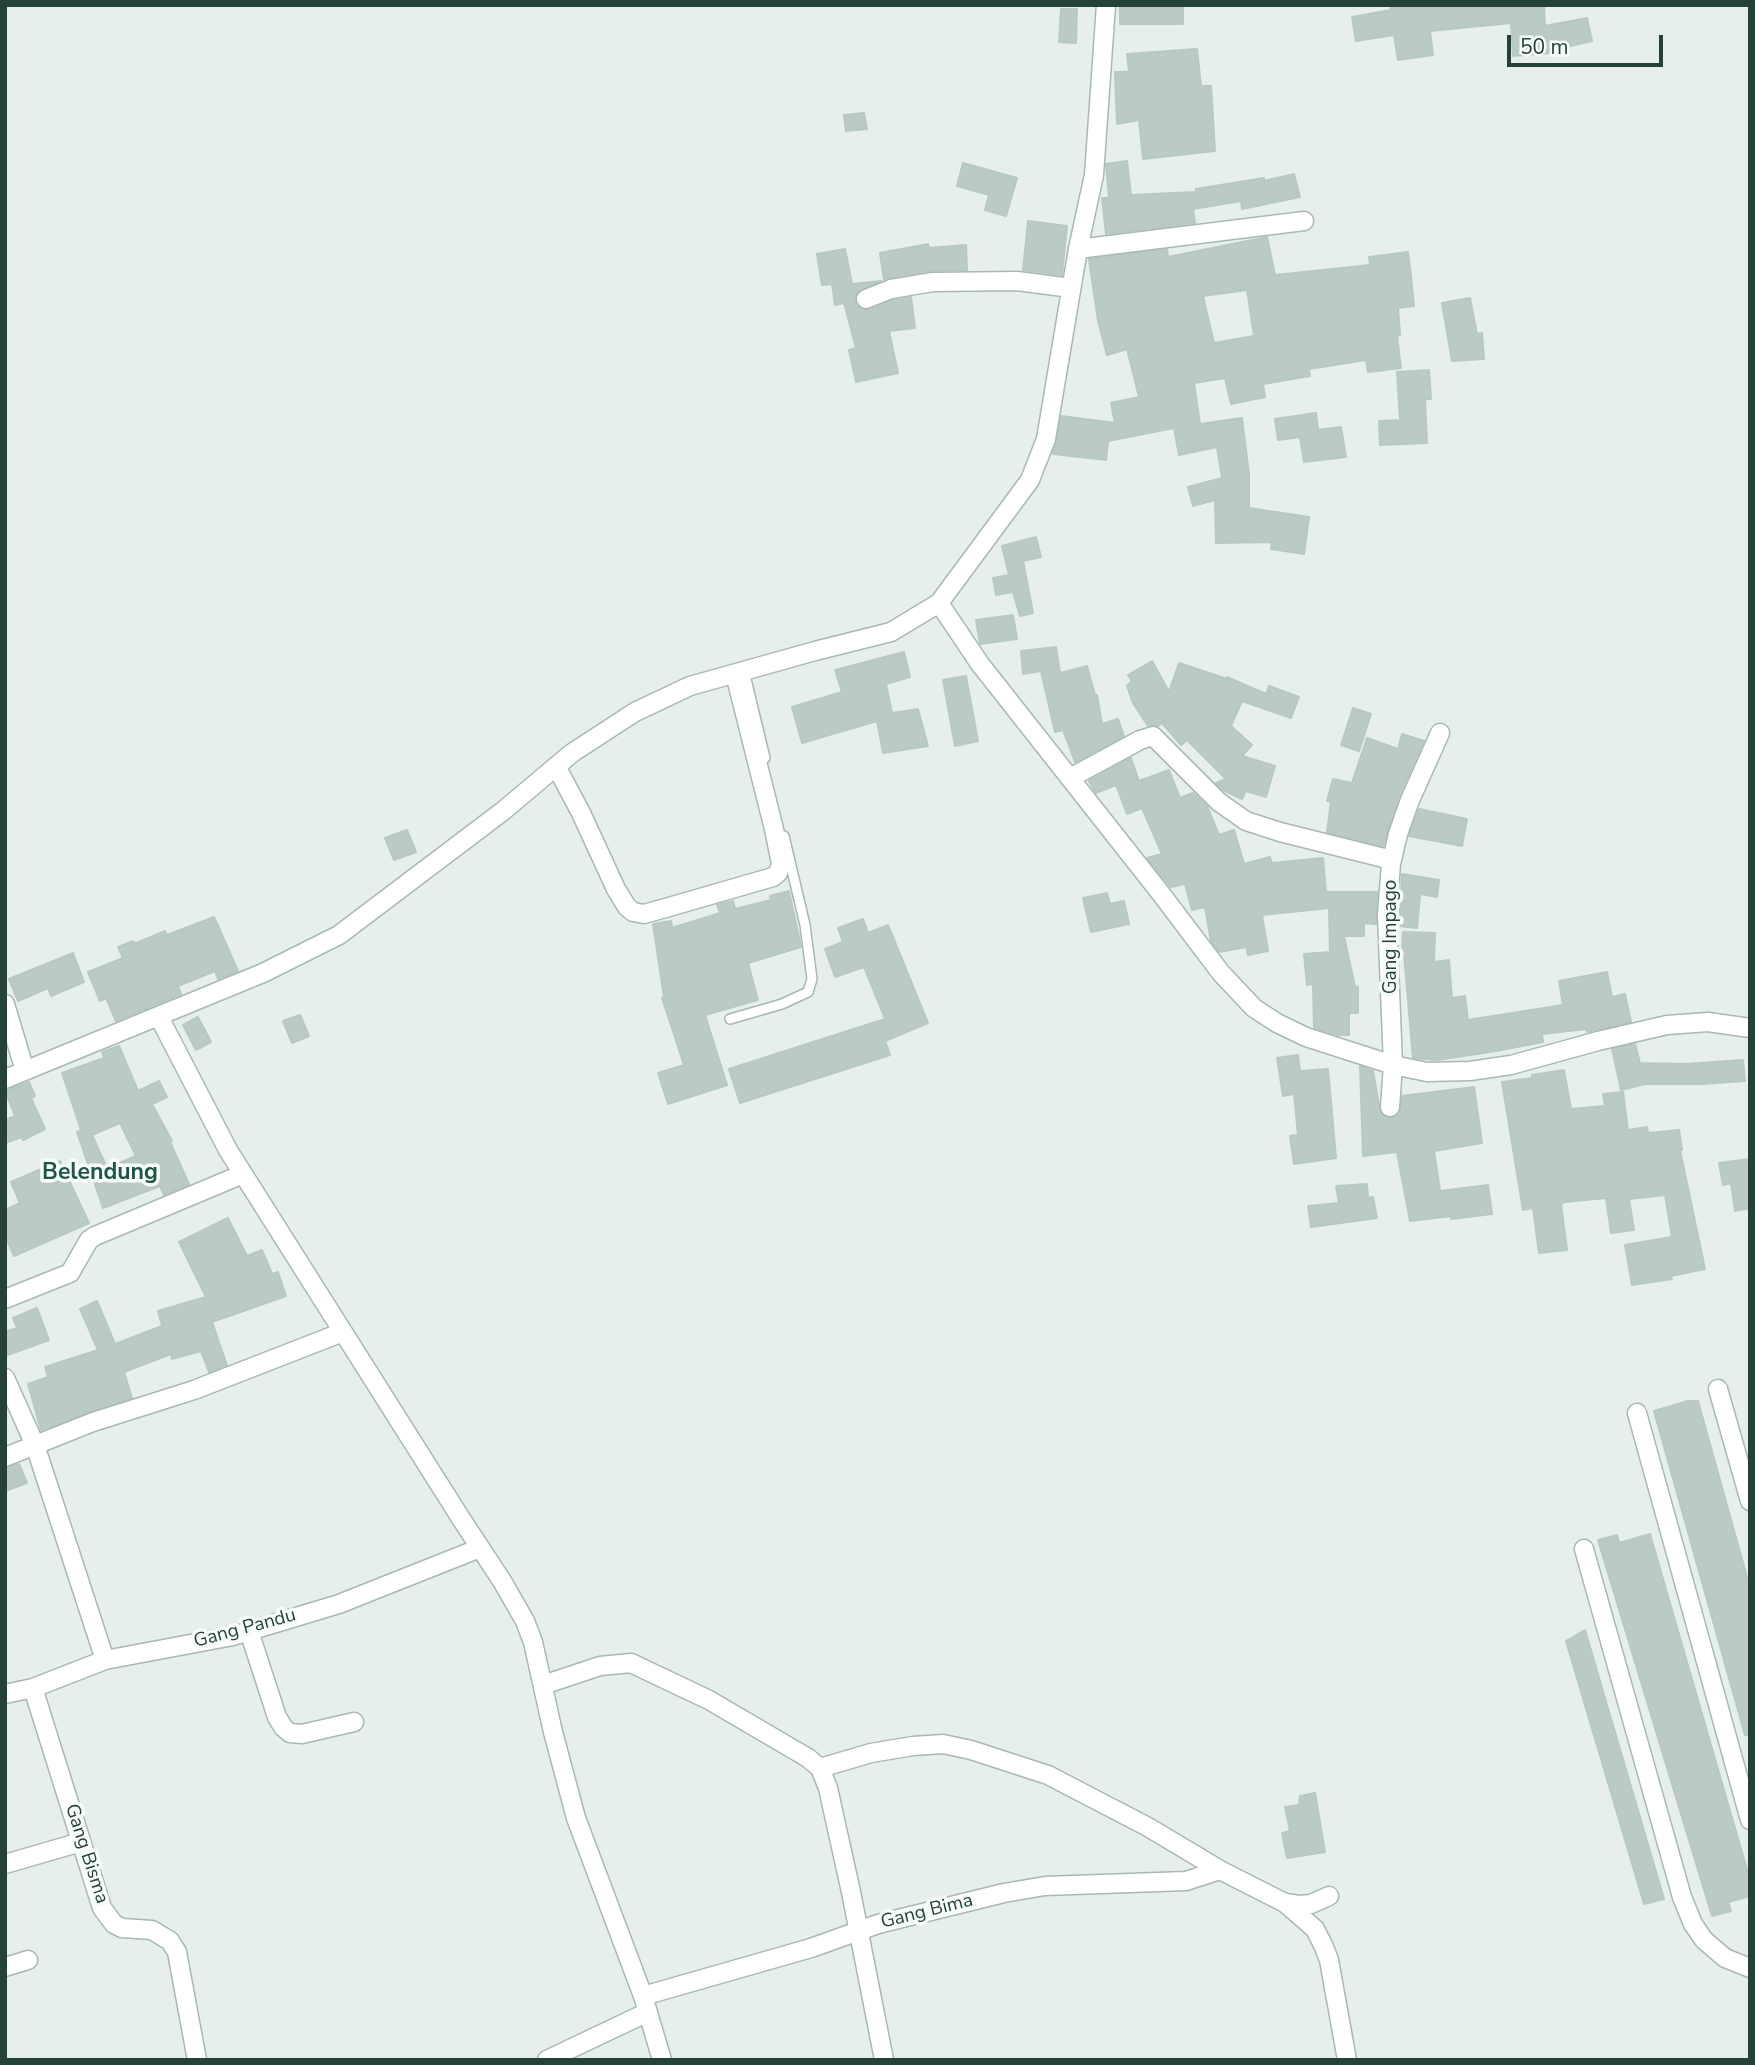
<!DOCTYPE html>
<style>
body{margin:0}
#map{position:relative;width:1755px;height:2065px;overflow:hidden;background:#e6efeb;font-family:"Nunito Sans",sans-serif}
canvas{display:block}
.frame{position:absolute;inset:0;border:7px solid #24423a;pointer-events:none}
.scale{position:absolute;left:1507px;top:35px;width:156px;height:32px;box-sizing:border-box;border:4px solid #24423a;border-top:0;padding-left:9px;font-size:21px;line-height:24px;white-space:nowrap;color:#24423a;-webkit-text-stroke:5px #f7fbf9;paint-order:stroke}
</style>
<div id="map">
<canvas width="1755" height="2065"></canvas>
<div class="frame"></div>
<div class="scale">50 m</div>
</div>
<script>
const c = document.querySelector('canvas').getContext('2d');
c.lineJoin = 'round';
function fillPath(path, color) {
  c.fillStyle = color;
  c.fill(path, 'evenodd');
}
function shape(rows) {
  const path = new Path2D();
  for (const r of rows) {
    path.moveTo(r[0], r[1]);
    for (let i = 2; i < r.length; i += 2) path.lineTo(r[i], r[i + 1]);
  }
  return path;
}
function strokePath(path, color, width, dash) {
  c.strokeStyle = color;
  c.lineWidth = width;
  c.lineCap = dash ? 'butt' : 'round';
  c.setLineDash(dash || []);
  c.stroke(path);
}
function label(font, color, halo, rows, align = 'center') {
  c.font = font + ' "Nunito Sans",sans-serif';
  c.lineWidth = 7;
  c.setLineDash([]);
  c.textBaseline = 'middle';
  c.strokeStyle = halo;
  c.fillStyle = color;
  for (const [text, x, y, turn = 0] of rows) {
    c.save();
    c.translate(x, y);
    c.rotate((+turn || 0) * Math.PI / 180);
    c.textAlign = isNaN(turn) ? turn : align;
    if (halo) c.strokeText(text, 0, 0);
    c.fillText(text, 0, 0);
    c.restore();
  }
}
const building = shape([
 [1120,5,1183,5,1183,24,1120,24,1120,5],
 [1390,5,1544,5,1545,26,1587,18,1592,41,1552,50,1552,53,1513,56,1511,23,1430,31,1433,55,1398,60,1394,35,1356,41,1352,17,1391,10,1390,5],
 [1061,9,1077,9,1076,43,1059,42,1061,9],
 [1197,49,1201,86,1211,86,1215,151,1143,159,1139,120,1117,124,1115,72,1129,72,1127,54,1197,49],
 [864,113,867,129,846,131,844,115,864,113],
 [1127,161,1131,195,1196,192,1196,189,1264,178,1264,181,1294,174,1300,197,1242,209,1241,201,1193,209,1195,223,1106,234,1102,198,1109,198,1106,164,1127,161],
 [963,163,1017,178,1006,216,985,210,989,195,957,186,963,163],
 [1028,221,1067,226,1062,275,1023,270,1028,221],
 [1267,237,1275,275,1370,265,1369,257,1408,252,1411,276,1414,306,1398,308,1400,335,1397,336,1401,368,1368,372,1366,360,1309,369,1310,376,1263,384,1265,397,1231,404,1225,378,1194,383,1200,424,1242,418,1249,474,1249,508,1309,517,1304,554,1271,549,1272,542,1216,543,1215,500,1193,506,1188,487,1222,478,1217,447,1179,455,1174,428,1108,441,1106,460,1053,454,1061,416,1115,423,1111,403,1139,397,1127,349,1107,355,1098,321,1089,259,1167,249,1168,257,1267,237],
 [1247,290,1254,336,1214,343,1203,296,1247,290],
 [928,244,929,248,966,245,967,270,931,271,884,280,880,253,928,244],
 [845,249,852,284,881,281,857,293,855,303,860,308,870,310,894,300,911,297,915,328,889,331,898,373,856,382,849,350,856,348,844,303,835,305,832,284,822,285,817,254,845,249],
 [1470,298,1477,334,1482,333,1484,359,1452,361,1442,303,1470,298],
 [1429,370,1431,399,1425,399,1427,443,1380,445,1379,421,1400,420,1397,372,1429,370],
 [1316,413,1318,430,1341,427,1346,457,1304,462,1300,437,1278,440,1275,419,1316,413],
 [1036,537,1041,557,1023,561,1033,613,1020,616,1013,592,996,595,993,578,1009,575,1002,546,1036,537],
 [1013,615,1017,639,980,644,976,620,1013,615],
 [1056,647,1060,673,1087,666,1095,695,1097,695,1102,724,1118,719,1124,736,1075,762,1063,730,1055,732,1041,671,1023,674,1021,651,1056,647],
 [904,652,910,677,886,684,892,713,918,709,928,746,883,753,877,721,802,743,792,707,842,692,835,670,904,652],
 [1152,661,1169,692,1179,663,1227,679,1227,677,1266,694,1269,686,1299,697,1291,718,1242,701,1231,726,1252,745,1242,756,1275,766,1266,797,1246,791,1242,799,1223,790,1216,783,1226,779,1187,740,1181,745,1162,723,1158,726,1148,726,1133,703,1127,686,1132,681,1128,675,1152,661],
 [966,676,978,741,955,746,943,680,966,676],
 [1353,708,1371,714,1359,751,1341,745,1353,708],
 [1402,734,1424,741,1399,796,1383,846,1327,832,1331,802,1327,801,1333,779,1352,783,1367,738,1398,749,1402,734],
 [1131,758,1139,781,1169,770,1180,798,1193,793,1207,806,1219,835,1234,830,1244,864,1270,857,1272,863,1323,858,1326,892,1377,892,1376,924,1364,923,1364,936,1344,936,1355,987,1358,987,1358,1013,1349,1013,1349,1035,1338,1035,1314,1028,1313,984,1307,985,1304,954,1330,952,1329,908,1262,915,1268,951,1248,955,1246,947,1219,952,1211,941,1205,907,1192,910,1185,884,1171,887,1147,858,1162,854,1142,808,1127,814,1116,785,1096,793,1092,787,1089,781,1131,758],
 [1419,809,1467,819,1462,846,1409,836,1419,809],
 [407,830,416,852,394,860,385,838,407,830],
 [1402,874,1439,880,1437,897,1420,894,1417,928,1399,926,1402,874],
 [789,891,801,947,748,963,758,1000,705,1015,727,1085,668,1104,658,1073,684,1065,662,998,664,997,653,924,671,921,672,928,720,913,717,905,733,901,735,909,771,900,770,896,789,891],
 [1107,893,1110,904,1124,901,1129,924,1091,932,1083,898,1107,893],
 [214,917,238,971,218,979,215,971,178,986,181,994,116,1021,106,998,100,1001,88,972,123,958,118,947,133,941,134,944,165,931,167,935,214,917],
 [863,919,868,933,888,925,928,1023,885,1041,890,1055,740,1103,729,1069,885,1019,864,967,835,977,825,949,843,942,838,928,863,919],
 [1403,932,1435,933,1434,962,1449,960,1452,998,1465,996,1468,1020,1563,1005,1559,981,1607,972,1612,997,1625,994,1631,1022,1587,1032,1586,1029,1542,1034,1543,1042,1496,1051,1437,1060,1413,1058,1404,955,1402,955,1403,932],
 [73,953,84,982,51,996,48,988,18,1001,9,979,73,953],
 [300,1015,309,1036,292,1043,283,1021,300,1015],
 [198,1017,211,1042,196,1050,183,1025,198,1017],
 [1635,1044,1640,1063,1686,1064,1743,1060,1745,1081,1702,1084,1645,1084,1621,1090,1612,1049,1635,1044],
 [119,1046,138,1091,159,1081,167,1097,152,1104,172,1141,170,1142,189,1184,164,1195,160,1186,103,1208,77,1132,81,1130,62,1073,104,1058,102,1052,119,1046],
 [120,1123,136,1156,107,1168,92,1135,120,1123],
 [1298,1055,1300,1071,1328,1069,1336,1158,1294,1164,1290,1136,1298,1135,1294,1094,1283,1096,1277,1058,1298,1055],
 [1360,1066,1373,1071,1380,1111,1389,1118,1396,1117,1400,1113,1402,1096,1474,1087,1482,1143,1434,1151,1440,1191,1488,1185,1492,1214,1451,1219,1451,1216,1410,1221,1397,1152,1363,1156,1360,1066],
 [1564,1070,1571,1109,1605,1106,1603,1094,1623,1092,1628,1130,1647,1127,1648,1133,1679,1130,1682,1150,1680,1150,1705,1269,1671,1276,1672,1279,1632,1285,1625,1245,1672,1237,1665,1195,1629,1199,1634,1230,1611,1233,1606,1198,1564,1202,1561,1204,1567,1250,1539,1253,1533,1208,1523,1210,1502,1082,1532,1078,1532,1075,1564,1070],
 [29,1082,35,1096,31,1098,45,1129,23,1140,22,1137,5,1143,5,1120,15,1116,5,1091,29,1082],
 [1750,1159,1750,1208,1735,1211,1731,1183,1723,1185,1719,1163,1750,1159],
 [60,1161,89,1223,14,1256,5,1235,5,1210,20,1203,11,1182,60,1161],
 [1367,1184,1368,1198,1373,1197,1377,1218,1311,1227,1308,1206,1339,1203,1336,1186,1367,1184],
 [228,1218,247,1256,262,1250,272,1274,278,1272,286,1296,212,1322,227,1365,209,1372,201,1351,172,1359,171,1354,124,1372,132,1398,41,1430,28,1384,48,1377,45,1367,98,1350,80,1309,97,1301,115,1344,162,1326,158,1311,206,1297,179,1242,228,1218],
 [37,1308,49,1340,5,1356,5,1332,17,1328,13,1318,37,1308],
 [1688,1401,1698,1401,1750,1588,1750,1734,1745,1735,1654,1411,1688,1401],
 [19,1464,27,1483,5,1491,5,1468,19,1464],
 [1650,1534,1750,1880,1750,1896,1728,1902,1731,1911,1712,1916,1598,1540,1617,1535,1619,1543,1650,1534],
 [1585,1630,1664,1899,1644,1904,1566,1641,1585,1630],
 [1315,1793,1325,1852,1287,1858,1282,1833,1290,1831,1285,1807,1299,1805,1300,1796,1315,1793]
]);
fillPath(building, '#bbcac4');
strokePath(building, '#b8c9c2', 2);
const service = shape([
 [744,671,765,758],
 [730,1019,782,1004,808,992,812,979,805,925,784,836]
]);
const minor = shape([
 [1078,249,1304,221],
 [866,299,891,289,933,282,1017,281,1071,288],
 [939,603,980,664,1162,895,1221,973,1254,1008,1277,1023,1306,1037,1393,1065,1427,1072,1470,1071,1511,1065,1598,1041,1667,1025,1708,1022,1750,1028],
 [556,766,581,813,616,889,627,907,633,912,644,914,669,907,773,877,778,873,781,864,774,829,735,674],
 [1070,778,1140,740,1153,736,1219,802,1246,821,1280,832,1392,860],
 [5,1004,25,1071],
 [159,1017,228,1150,460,1517,502,1581,525,1621,533,1642,553,1732,576,1818,643,1996,662,2060],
 [5,1079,263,973,339,935,503,811,572,753,635,712,690,686,815,651,891,632,939,603,1030,480,1046,439,1078,249,1094,175,1106,5],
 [1390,1107,1393,1065,1387,915,1391,864,1398,834,1410,800,1440,733],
 [5,1299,70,1273,89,1240,95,1236,243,1174],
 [5,1378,35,1445,105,1660],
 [1718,1389,1750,1501],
 [1637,1413,1750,1820],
 [5,1457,93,1422,194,1390,343,1332],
 [1584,1549,1682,1897,1693,1924,1704,1940,1725,1958,1750,1968],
 [249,1631,277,1717,283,1727,290,1733,302,1734,354,1722],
 [543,1685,600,1666,631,1663,709,1700,808,1758,820,1768,828,1788,851,1892,884,2060],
 [33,1688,102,1908,114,1924,122,1928,152,1930,170,1941,177,1952,197,2060],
 [5,1694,33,1688,105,1660,233,1636,339,1604,480,1548],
 [820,1768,871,1753,913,1746,943,1744,971,1750,1048,1775,1148,1827,1220,1870,1285,1903,1299,1905,1311,1904,1329,1896],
 [5,1864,81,1842],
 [1285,1903,1315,1929,1324,1947,1329,1960,1347,2060],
 [5,1967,28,1960],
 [643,1996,811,1948,878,1924,1004,1893,1045,1886,1186,1881,1220,1870],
 [547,2060,648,2012]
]);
strokePath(service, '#a8b8b2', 12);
strokePath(minor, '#a8b8b2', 21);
strokePath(service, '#fff', 9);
strokePath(minor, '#fff', 18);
label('19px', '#24423a', '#f7fbf9', [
 ["Gang Impago",1391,937,-90],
 ["Gang Pandu",245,1629,-15],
 ["Gang Bisma",86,1854,72],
 ["Gang Bima",927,1912,-14]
]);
label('bold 23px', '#1f5548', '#f7fbf9', [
 ["Belendung",100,1173]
]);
</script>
